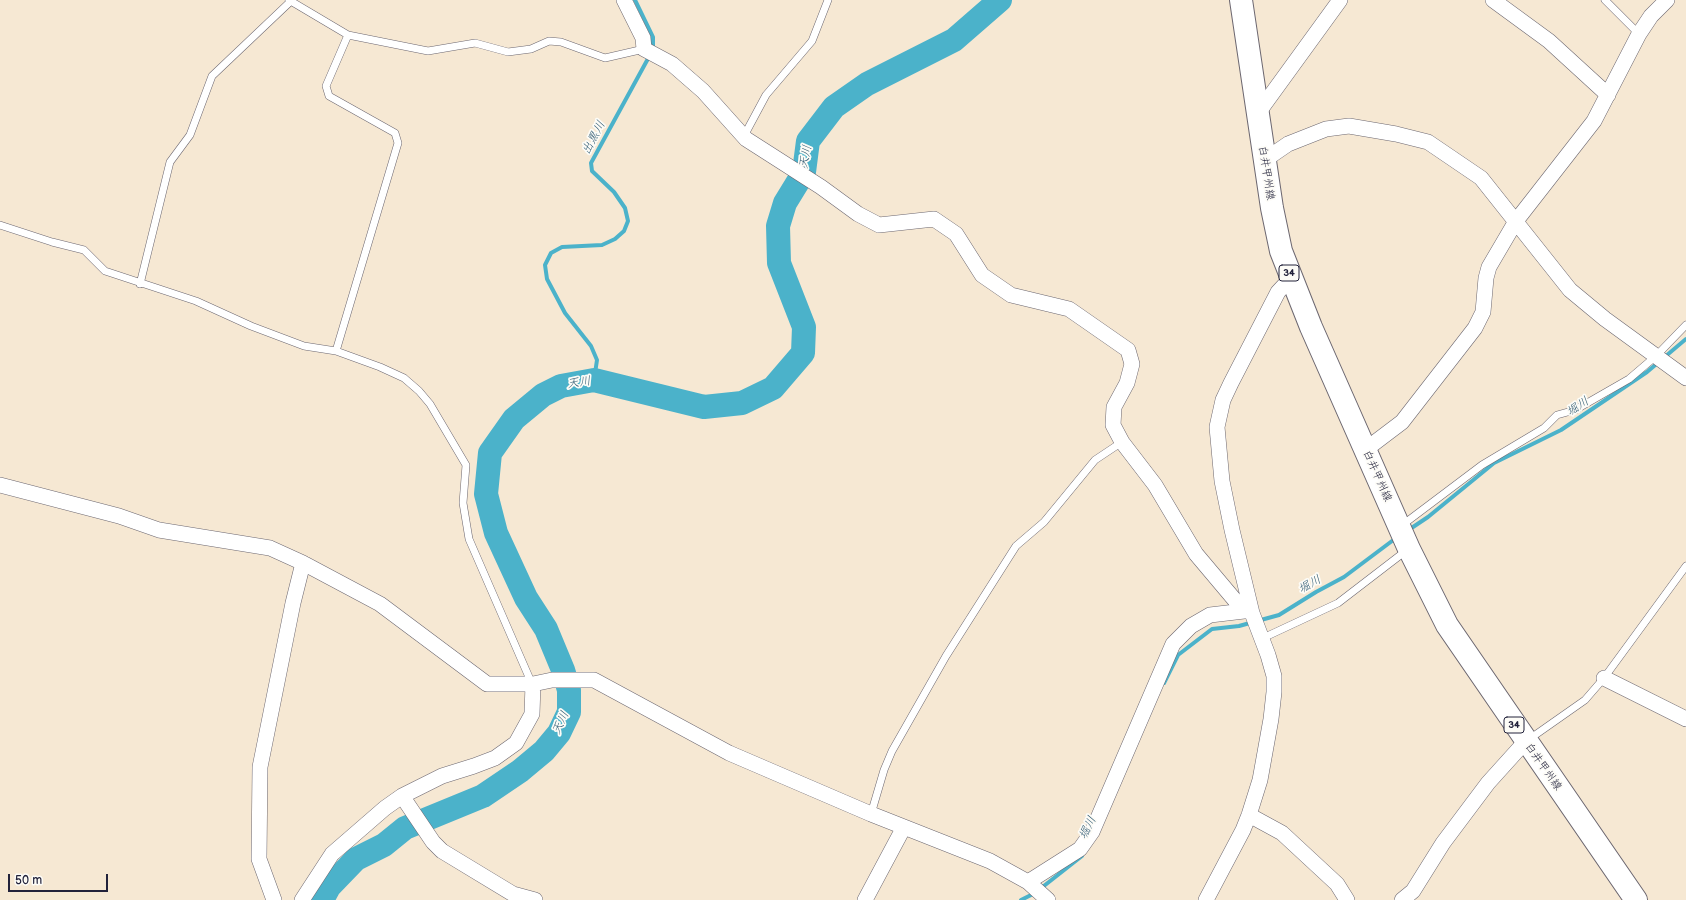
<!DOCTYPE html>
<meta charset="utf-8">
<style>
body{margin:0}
#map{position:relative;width:1686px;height:900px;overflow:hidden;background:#f6e8d3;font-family:"Balsamiq Sans",sans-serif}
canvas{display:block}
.scale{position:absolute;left:8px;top:874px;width:100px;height:18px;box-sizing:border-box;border:2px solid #22223b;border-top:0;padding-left:5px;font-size:12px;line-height:14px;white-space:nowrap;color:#22223b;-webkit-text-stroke:3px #fdfcf7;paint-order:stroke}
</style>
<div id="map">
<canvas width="1686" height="900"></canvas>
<div class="scale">50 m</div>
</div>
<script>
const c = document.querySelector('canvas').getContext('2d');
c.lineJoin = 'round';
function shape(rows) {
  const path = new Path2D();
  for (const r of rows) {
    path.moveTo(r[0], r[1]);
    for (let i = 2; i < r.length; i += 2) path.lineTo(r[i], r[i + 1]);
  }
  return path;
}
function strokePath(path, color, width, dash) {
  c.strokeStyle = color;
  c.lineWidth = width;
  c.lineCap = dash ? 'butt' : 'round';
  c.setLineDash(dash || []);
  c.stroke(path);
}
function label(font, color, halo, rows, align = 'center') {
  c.font = font + ' "Balsamiq Sans","Klee One",sans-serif';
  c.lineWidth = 3.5;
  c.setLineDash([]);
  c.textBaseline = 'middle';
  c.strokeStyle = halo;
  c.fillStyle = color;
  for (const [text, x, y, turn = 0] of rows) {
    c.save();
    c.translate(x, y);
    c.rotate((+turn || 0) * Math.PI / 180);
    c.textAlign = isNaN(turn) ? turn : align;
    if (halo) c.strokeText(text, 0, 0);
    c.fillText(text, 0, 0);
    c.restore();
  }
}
strokePath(shape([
 [635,0,653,37,653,49],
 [594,380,597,360,591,346,565,313,547,279,545,265,551,253,562,247,602,245,615,239,624,231,628,221,625,208,614,192,592,171,591,163,650,55],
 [1407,531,1428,517,1494,463,1561,430,1647,372,1686,339],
 [1164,683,1178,655,1212,629,1239,626,1279,615,1316,592,1344,577,1396,538],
 [1040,889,1082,856],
 [1021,900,1035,893]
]), '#4bb2ca', 4);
strokePath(shape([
 [322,900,329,887,356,859,384,845,405,828,483,796,520,771,544,751,559,733,569,712,569,690,563,670,546,629,526,598,496,533,486,494,490,453,514,419,543,395,561,386,594,380,704,407,742,403,773,388,803,353,804,327,779,263,778,226,785,203,804,172,808,141,834,107,867,84,954,40,1000,0]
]), '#4bb2ca', 24);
const lane = shape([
 [289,0,348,35,428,51,475,43,508,52,531,49,549,41,561,42,605,58,644,49],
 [1605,0,1639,34],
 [744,136,766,95,812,41,828,0],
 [0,225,52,242,84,250,105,271,196,301,251,326,304,346,336,351,380,367,404,378,419,391,430,404,466,465,463,503,469,539,532,684],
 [140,284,170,162,190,135,212,76,291,1],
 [336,351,398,143,395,133,329,96,326,86,348,35],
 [1401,526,1482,465,1544,428,1557,415,1575,410,1629,379,1656,356,1686,325],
 [1263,638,1338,603,1407,550],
 [1528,740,1585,700,1604,678,1686,566],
 [871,814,884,770,892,751,946,656,1016,546,1044,522,1095,460,1122,442]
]);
const street = shape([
 [624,0,643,38,644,49,672,64,703,91,746,139,821,187,858,214,879,225,934,219,956,234,982,275,1011,295,1069,309,1128,350,1132,364,1127,383,1114,407,1113,425,1122,442,1155,485,1196,554,1244,611,1251,609],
 [1493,0,1549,41,1608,95],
 [1258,113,1340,0],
 [1263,156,1272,155,1288,144,1326,129,1349,126,1396,134,1428,142,1481,178,1570,290,1605,319,1686,378],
 [1365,450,1402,422,1475,328,1483,312,1486,278,1489,267,1516,221,1594,121,1639,34,1651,16,1667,0],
 [0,485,119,516,159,530,270,548,303,563,380,604,487,684,533,684,552,680,594,680,729,753,871,814,990,861,1028,882,1048,900],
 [1604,678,1686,719],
 [402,796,433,842,442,851,513,894,535,900],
 [1249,815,1282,833,1337,884,1347,900],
 [1028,882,1080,849,1092,832,1173,644,1191,626,1210,615,1244,611],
 [274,900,259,859,260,767,293,603,303,563],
 [302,900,332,854,385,808,402,796,442,776,474,766,495,758,516,743,532,714,533,684],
 [865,900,904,827],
 [1206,900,1243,830,1249,815,1260,780,1271,719,1274,692,1274,676,1268,655,1252,613,1232,530,1222,481,1217,427,1223,400,1231,383,1278,292,1291,278],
 [1402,900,1413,891,1443,843,1488,783,1525,742]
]);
const primary = shape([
 [1241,0,1272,208,1281,251,1311,327,1409,549,1447,625,1636,900]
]);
strokePath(lane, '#6c6770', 8);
strokePath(street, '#6c6770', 16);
strokePath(primary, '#6c6770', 24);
strokePath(lane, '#fff', 7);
strokePath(street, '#fff', 15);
strokePath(primary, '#fff', 22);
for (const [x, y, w] of [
 [1289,273,20],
 [1514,725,20]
]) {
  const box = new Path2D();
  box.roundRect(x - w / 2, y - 8, w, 16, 3);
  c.fillStyle = '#fdfcf7';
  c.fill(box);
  strokePath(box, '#22223b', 1);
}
label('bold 10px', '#22223b', null, [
 ["34",1289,273],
 ["34",1514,725]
]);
label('11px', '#22223b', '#fdfcf7', [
 ["白井甲州線",1266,173,81],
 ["白井甲州線",1377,476,66],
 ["白井甲州線",1543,767,55]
]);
label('italic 12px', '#325c74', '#fdfcf7', [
 ["出黒川",594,138,-62],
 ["天川",806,157,-80],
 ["天川",579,383,-9],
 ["堀川",1578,407,-34],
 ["堀川",1310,585,-30],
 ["天川",561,723,-65],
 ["堀川",1088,828,-64]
]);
</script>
